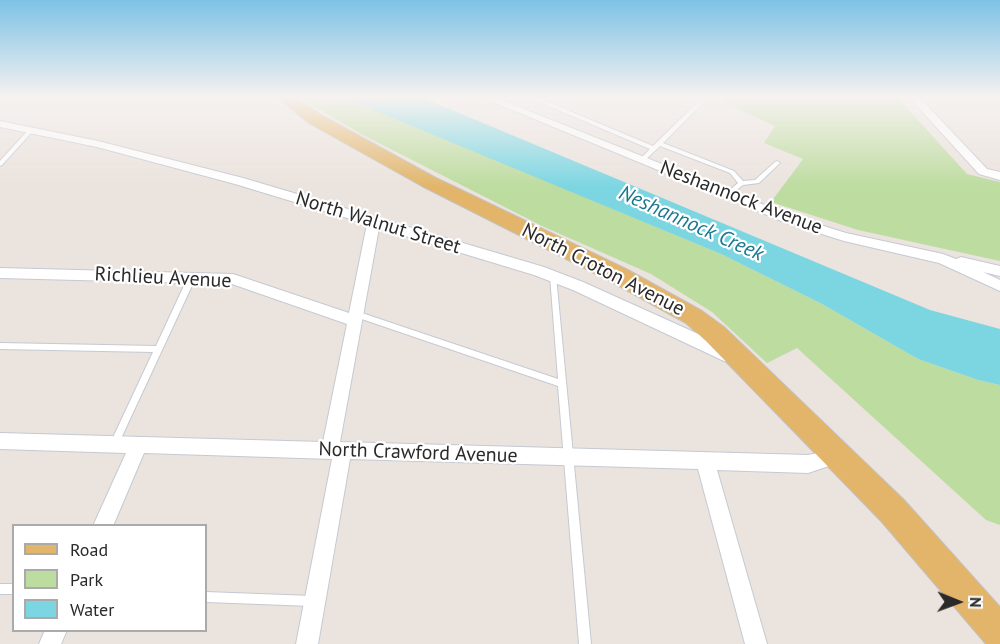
<!DOCTYPE html>
<style>
body{margin:0}
#map{position:relative;width:1000px;height:644px;overflow:hidden;background:#ebe3de;font-family:"PT Sans",sans-serif}
canvas{display:block}
.legend{position:absolute;left:12px;top:524px;width:195px;height:108px;box-sizing:border-box;background:#fff;border:2px solid #aaa;margin:0;padding:8px 10px;list-style:none;font-size:18px;color:#2a2a2a}
.legend li{display:flex;align-items:center;gap:12px;height:30px}
.legend b{width:30px;border:2px solid #aaa}
.north{position:absolute;left:928px;top:572px;width:60px;height:60px;-webkit-text-stroke:4px #fff;paint-order:stroke;rotate:91deg;font-size:16px;font-weight:700;line-height:24px;text-align:center;color:#2a2a2a}
.north::after{content:'';display:block;margin:auto;width:21px;height:27px;background:#2a2a2a;clip-path:polygon(50% 0,100% 100%,50% 72%,0 100%)}
</style>
<div id="map">
<canvas width="1000" height="644"></canvas>
<ul class="legend">
<li><b style="height:8px;background:#e2b56b"></b>Road</li>
<li><b style="height:16px;background:#bddca0"></b>Park</li>
<li><b style="height:16px;background:#7cd6e2"></b>Water</li>
</ul>
<div class="north">N</div>
</div>
<script>
const c = document.querySelector('canvas').getContext('2d');
c.lineJoin = 'round';
function fillPath(path, color) {
  c.fillStyle = color;
  c.fill(path, 'evenodd');
}
function shape(rows) {
  const path = new Path2D();
  for (const r of rows) {
    path.moveTo(r[0], r[1]);
    for (let i = 2; i < r.length; i += 2) path.lineTo(r[i], r[i + 1]);
  }
  return path;
}
function strokePath(path, color, width, dash) {
  c.strokeStyle = color;
  c.lineWidth = width;
  c.lineCap = dash ? 'butt' : 'round';
  c.setLineDash(dash || []);
  c.stroke(path);
}
function label(font, color, halo, rows, align = 'center') {
  c.font = font + ' "PT Sans",sans-serif';
  c.lineWidth = 4.5;
  c.setLineDash([]);
  c.textBaseline = 'middle';
  c.strokeStyle = halo;
  c.fillStyle = color;
  for (const [text, x, y, turn = 0] of rows) {
    c.save();
    c.translate(x, y);
    c.rotate((+turn || 0) * Math.PI / 180);
    c.textAlign = isNaN(turn) ? turn : align;
    if (halo) c.strokeText(text, 0, 0);
    c.fillText(text, 0, 0);
    c.restore();
  }
}
fillPath(shape([
 [298,97,342,97,424,130,721,254,822,304,918,359,978,380,1000,385,1000,525,986,520,797,348,767,363,712,312,651,274,542,226,363,135],
 [723,97,898,98,967,174,1000,182,1000,261,858,230,771,202,803,159,764,143,775,126,727,104]
]), '#bddca0');
fillPath(shape([
 [342,97,421,97,930,310,1000,329,1000,385,978,380,918,359,822,304,721,254]
]), '#7cd6e2');
const lane = shape([
 [532,97,536,97,653,146,700,100,704,100,704,102,663,143,734,171,743,181,755,180,775,162,777,161,780,163,759,183,743,185,729,196,725,196,725,194,738,183,730,173,660,146,644,161,640,161,640,159,650,149,532,99,532,97],
 [31,128,34,130,33,131,2,165,0,166,0,161,29,129,31,128],
 [553,273,556,276,591,644,579,644,558,386,353,316,352,314,356,311,558,379,550,276,553,273],
 [192,274,196,277,117,447,114,448,111,447,110,444,153,352,0,349,0,343,156,346,188,277,192,274],
 [0,584,14,584,14,594,0,594,0,584],
 [206,592,312,596,316,597,317,601,316,605,312,606,206,602,206,592]
]);
const street = shape([
 [481,97,494,97,792,216,846,233,943,254,956,259,961,257,1000,266,1000,276,983,272,1000,280,1000,291,939,263,844,241,784,222,481,97],
 [909,97,919,97,987,169,1000,172,1000,180,979,174,909,97],
 [0,121,98,141,243,178,544,267,583,282,736,351,738,356,736,361,730,362,724,361,573,290,534,275,379,228,340,442,808,455,818,453,833,443,839,445,842,451,839,457,829,466,808,473,717,470,767,644,745,644,698,469,350,459,318,644,296,644,332,459,144,453,113,526,93,526,126,453,0,449,0,433,323,442,347,324,232,284,0,278,0,268,233,274,349,313,367,224,235,184,97,147,0,127,0,121],
 [45,630,67,630,61,644,39,644,45,630]
]);
const primary = shape([
 [277,97,295,97,321,115,436,178,626,269,702,311,724,327,904,500,1000,607,1000,644,986,644,882,522,706,341,686,323,610,281,422,186,309,123,277,97]
]);
strokePath(lane, '#c5cad2', 2);
strokePath(street, '#c5cad2', 2);
strokePath(primary, '#c3c3c3', 2);
fillPath(lane, '#fff');
fillPath(street, '#fff');
fillPath(primary, '#e2b56b');
const sky = c.createLinearGradient(0, 0, 0, 187);
sky.addColorStop(0, '#7dc2e6');
sky.addColorStop(0.52, '#f6f2f0');
sky.addColorStop(1, '#f6f2f000');
c.fillStyle = sky;
c.fillRect(0, 0, 1000, 187);
label('20px', '#2a2a2a', '#fff', [
 ["Neshannock Avenue",741,198,21],
 ["North Walnut Street",378,223,17],
 ["North Croton Avenue",603,270,27],
 ["Richlieu Avenue",163,278,3],
 ["North Crawford Avenue",418,453,2]
]);
label('italic 21px', '#1b788e', '#fff', [
 ["Neshannock Creek",691,224,24]
]);
</script>
